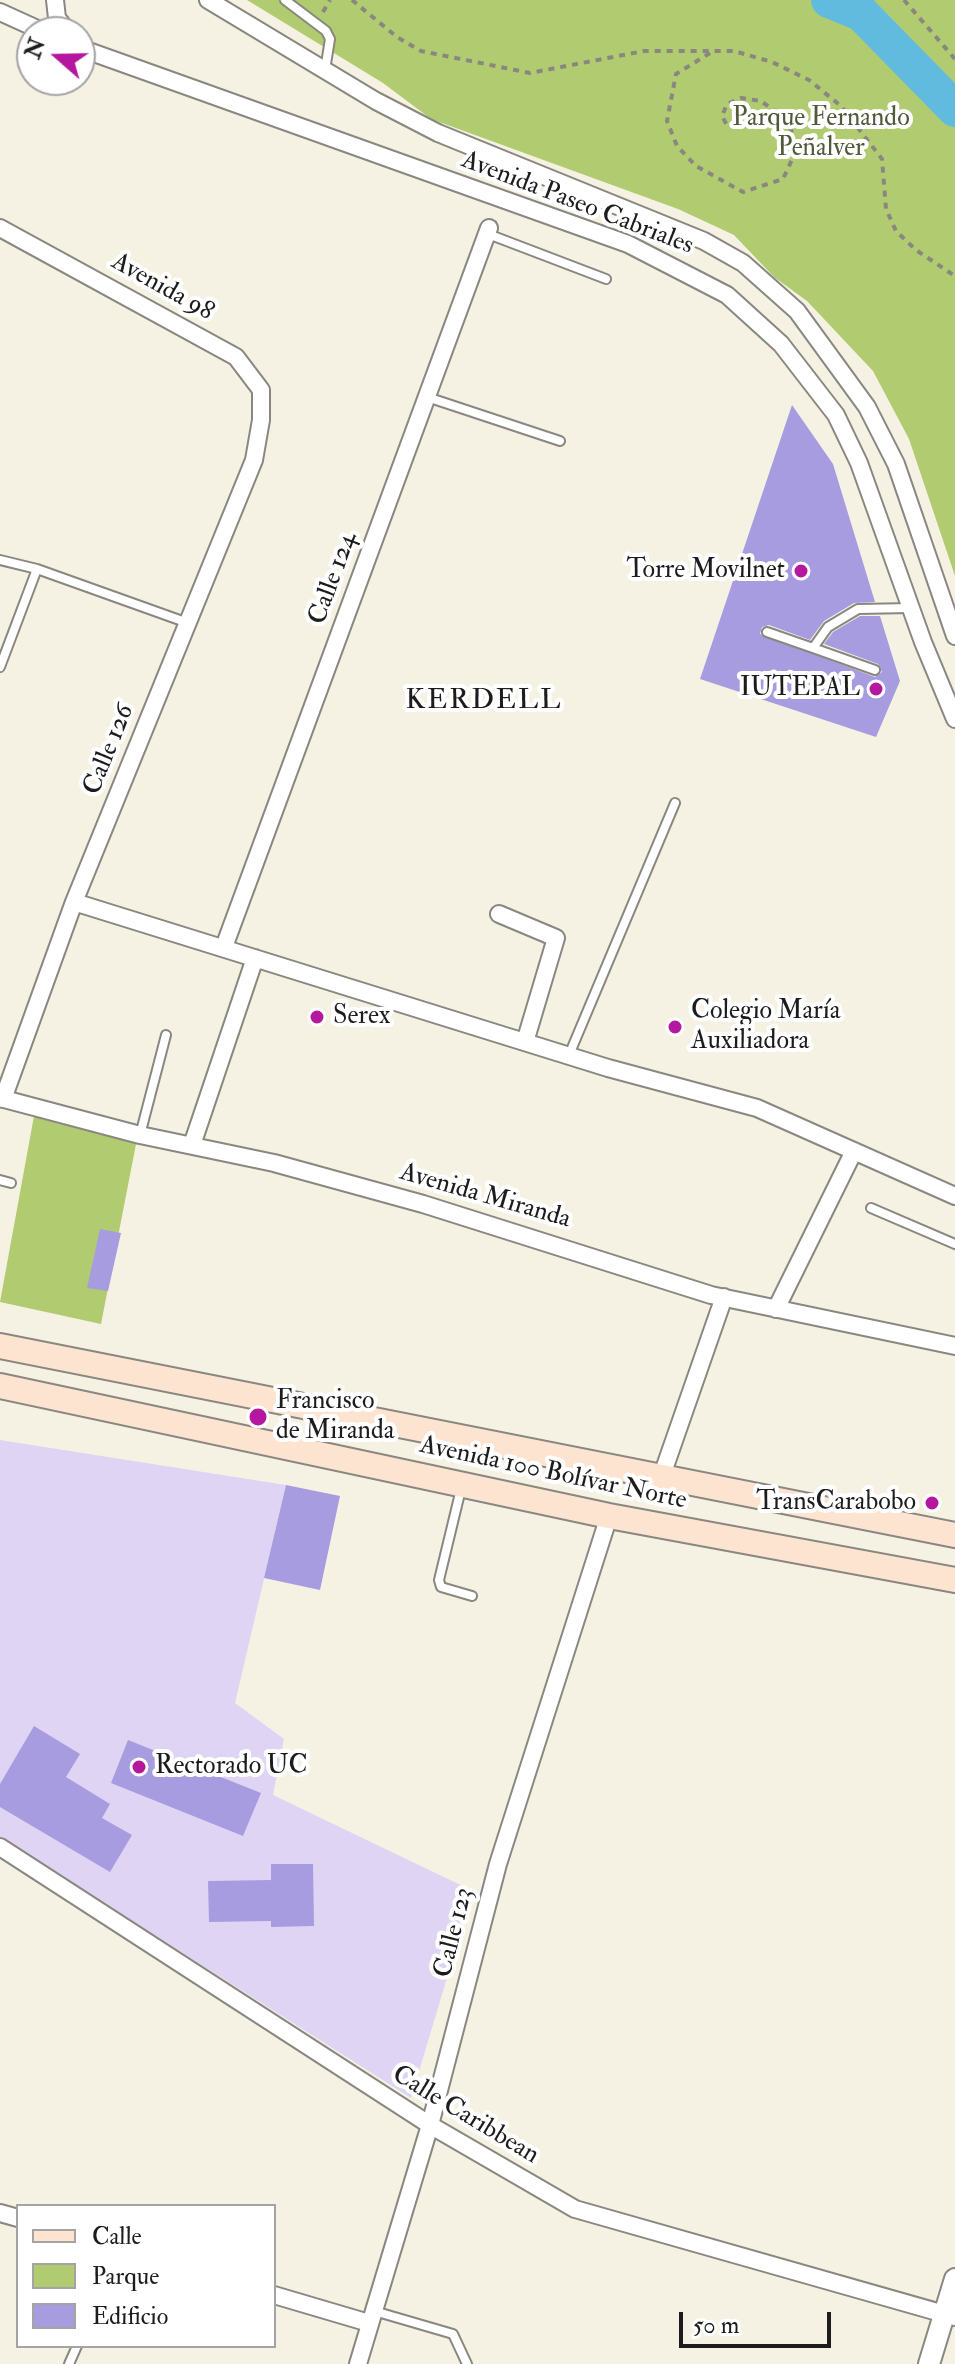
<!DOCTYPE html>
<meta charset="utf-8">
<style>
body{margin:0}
#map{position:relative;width:955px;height:2364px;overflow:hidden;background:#f6f2e3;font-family:"IM FELL Double Pica",serif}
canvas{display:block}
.legend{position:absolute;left:16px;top:2204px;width:260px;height:144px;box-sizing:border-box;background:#fff;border:2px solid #a4a4a4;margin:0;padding:10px 14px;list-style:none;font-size:24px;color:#1c1c1c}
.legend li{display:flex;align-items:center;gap:16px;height:40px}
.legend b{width:40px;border:2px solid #a4a4a4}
.north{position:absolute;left:16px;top:16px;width:80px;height:80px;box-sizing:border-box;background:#fff;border:2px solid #a4a4a4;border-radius:50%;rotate:290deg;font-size:22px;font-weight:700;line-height:32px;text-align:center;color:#1c1c1c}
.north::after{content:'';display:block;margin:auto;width:28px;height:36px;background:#b5179e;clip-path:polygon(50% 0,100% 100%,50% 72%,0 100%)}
.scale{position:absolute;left:679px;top:2312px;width:152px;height:36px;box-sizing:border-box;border:4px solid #1c1c1c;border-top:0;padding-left:10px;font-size:24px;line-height:28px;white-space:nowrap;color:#1c1c1c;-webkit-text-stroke:6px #fff;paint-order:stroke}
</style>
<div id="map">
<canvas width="955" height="2364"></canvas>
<ul class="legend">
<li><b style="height:10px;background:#fde4d1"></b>Calle</li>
<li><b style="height:22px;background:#b1cb70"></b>Parque</li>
<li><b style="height:22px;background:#a69cdf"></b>Edificio</li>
</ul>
<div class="north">N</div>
<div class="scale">50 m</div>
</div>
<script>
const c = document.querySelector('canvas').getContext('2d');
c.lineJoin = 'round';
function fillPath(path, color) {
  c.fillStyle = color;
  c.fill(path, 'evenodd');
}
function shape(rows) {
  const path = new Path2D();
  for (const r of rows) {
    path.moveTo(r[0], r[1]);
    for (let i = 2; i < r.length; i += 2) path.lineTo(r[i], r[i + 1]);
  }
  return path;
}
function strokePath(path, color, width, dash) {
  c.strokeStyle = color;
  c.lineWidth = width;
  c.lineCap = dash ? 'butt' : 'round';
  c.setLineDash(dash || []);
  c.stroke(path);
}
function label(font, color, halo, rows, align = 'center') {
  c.font = font + ' "IM FELL Double Pica",serif';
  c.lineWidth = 8;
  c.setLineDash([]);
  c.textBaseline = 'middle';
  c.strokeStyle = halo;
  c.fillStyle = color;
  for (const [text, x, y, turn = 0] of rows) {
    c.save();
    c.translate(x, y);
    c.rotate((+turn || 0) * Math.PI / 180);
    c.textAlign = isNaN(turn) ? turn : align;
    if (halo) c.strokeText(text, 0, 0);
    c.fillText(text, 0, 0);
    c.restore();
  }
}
fillPath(shape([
 [0,1440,286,1485,235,1703,284,1739,273,1795,473,1891,411,2098,0,1837]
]), '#e0d4f4');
fillPath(shape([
 [247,0,955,0,955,576,909,439,873,371,807,301,774,277,734,235,678,209,431,119,383,83],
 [34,1116,137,1139,101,1324,0,1302]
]), '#b1cb70');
strokePath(shape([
 [829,0,861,13,955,109]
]), '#60bbde', 36);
fillPath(shape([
 [792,405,833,464,875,602,854,603,824,621,810,640,769,625,762,627,760,634,875,677,882,672,878,664,824,644,833,632,860,616,880,616,900,681,876,737,700,679],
 [100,1229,121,1233,108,1291,87,1288],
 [286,1485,340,1496,320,1590,264,1578],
 [34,1726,80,1754,66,1777,110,1804,102,1818,132,1835,110,1872,0,1807,0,1784],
 [128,1740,261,1793,243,1836,111,1783],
 [271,1864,313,1864,314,1926,271,1927,271,1921,209,1922,208,1881,271,1880]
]), '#a69cdf');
const service = shape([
 [285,0,326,31,330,39,325,70],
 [488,234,606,279],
 [427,397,560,441],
 [0,560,37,569,188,623],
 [767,632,813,648,828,627,858,609,911,608],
 [813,648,875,670],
 [0,667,37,569],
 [569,1055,675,803],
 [140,1135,166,1035],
 [0,1180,11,1183],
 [871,1208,955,1244],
 [461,1489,439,1580,441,1587,472,1596],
 [374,2311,453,2334,467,2364],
 [69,2364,77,2346]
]);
const minor = shape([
 [55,0,57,18,68,32],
 [208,0,376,101,438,133,704,241,743,263,797,311,867,407,896,464,955,636],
 [0,12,44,32],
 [80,48,628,244,727,295,781,344,836,415,859,463,923,642,955,719],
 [0,228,236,357,261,390,261,420,254,460,74,902,3,1099],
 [74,902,608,1068,757,1108,955,1196],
 [499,914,556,938,525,1042],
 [224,947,489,228],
 [0,1098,140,1135,274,1163,423,1204,711,1295,955,1346],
 [192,1145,255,958],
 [776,1309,854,1151],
 [661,1478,724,1297],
 [0,1847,430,2125,575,2209,955,2317],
 [0,2213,18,2218],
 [274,2295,369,2323],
 [358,2364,430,2125,498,1864,609,1516]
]);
const tertiary = shape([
 [929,2364,955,2279]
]);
const secondary = shape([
 [0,1346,955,1535],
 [0,1386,609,1516,955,1580]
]);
strokePath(service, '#898780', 12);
strokePath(minor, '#898780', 20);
strokePath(tertiary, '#898780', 24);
strokePath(secondary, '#898780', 28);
strokePath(shape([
 [352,0,397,37,421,51,530,73,644,51,734,51,772,62,809,80,841,106,882,159,886,209,896,231,916,250,955,276],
 [904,0,955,59],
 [323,12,330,0],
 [710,53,676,74,667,121,677,146,696,166,743,192,783,179,796,151,791,129,776,112,761,101,741,98,727,104,722,116,729,129]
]), '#898780', 4, [6, 6]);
strokePath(service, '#fff', 8);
strokePath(minor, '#fff', 16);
strokePath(tertiary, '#fff', 20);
strokePath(secondary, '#fde4d1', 24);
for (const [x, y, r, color] of [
 [801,571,8,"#b5179e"],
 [876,689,8,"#b5179e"],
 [317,1017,8,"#b5179e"],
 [675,1027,8,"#b5179e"],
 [258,1417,10,"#b5179e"],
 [932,1503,8,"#b5179e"],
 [139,1767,8,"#b5179e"]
]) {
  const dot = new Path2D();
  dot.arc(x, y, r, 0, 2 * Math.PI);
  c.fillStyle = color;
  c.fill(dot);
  strokePath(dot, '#fff', 3);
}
label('26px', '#505939', '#fff', [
 ["Parque Fernando",821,119],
 ["Peñalver",821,149]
]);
label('26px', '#1c1c1c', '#fff', [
 ["Avenida Paseo Cabriales",577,204,21],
 ["Avenida 98",162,288,29],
 ["Calle 124",334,579,-70],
 ["Calle 126",110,750,-68],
 ["Avenida Miranda",485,1197,16],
 ["Avenida 100 Bolívar Norte",553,1474,12],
 ["Calle 123",455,1933,-76],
 ["Calle Caribbean",465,2116,31]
]);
label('26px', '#1c1c1c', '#fff', [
 ["Torre Movilnet",785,571,"right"],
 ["IUTEPAL",860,689,"right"],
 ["Colegio María",691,1012],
 ["Auxiliadora",691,1042],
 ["Serex",333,1017],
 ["Francisco",276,1402],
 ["de Miranda",276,1432],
 ["TransCarabobo",916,1503,"right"],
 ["Rectorado UC",155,1767]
], 'left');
c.letterSpacing = '2px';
label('28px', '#1c1c1c', '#fff', [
 ["KERDELL",484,702]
]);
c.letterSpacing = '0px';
</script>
